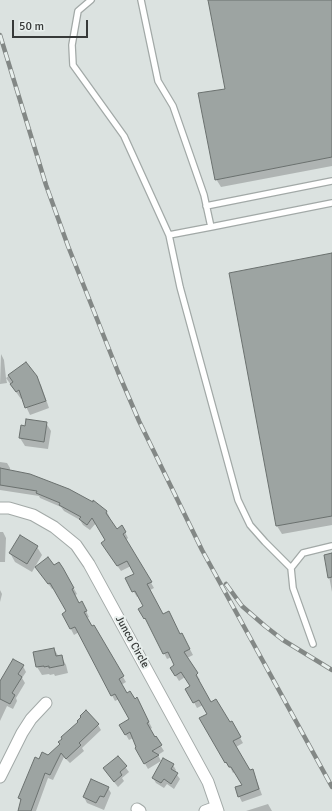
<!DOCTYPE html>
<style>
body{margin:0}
#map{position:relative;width:332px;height:811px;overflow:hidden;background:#dbe2e0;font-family:Signika,sans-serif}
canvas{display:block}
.scale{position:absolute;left:12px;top:20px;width:76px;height:18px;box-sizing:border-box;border:2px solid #373a39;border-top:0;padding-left:5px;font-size:12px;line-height:14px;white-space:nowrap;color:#373a39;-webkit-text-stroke:3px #e8efed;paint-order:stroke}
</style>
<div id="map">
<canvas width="332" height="811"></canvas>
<div class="scale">50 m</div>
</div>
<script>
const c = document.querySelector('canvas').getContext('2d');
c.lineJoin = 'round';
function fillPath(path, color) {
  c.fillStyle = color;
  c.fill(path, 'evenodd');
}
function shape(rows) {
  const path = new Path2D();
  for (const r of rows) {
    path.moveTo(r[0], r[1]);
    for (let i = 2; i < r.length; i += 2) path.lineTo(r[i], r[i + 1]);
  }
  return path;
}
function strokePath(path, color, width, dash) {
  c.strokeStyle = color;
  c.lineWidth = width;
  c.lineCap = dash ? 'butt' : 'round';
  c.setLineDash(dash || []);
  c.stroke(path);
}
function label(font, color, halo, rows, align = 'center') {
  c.font = font + ' Signika,sans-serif';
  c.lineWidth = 4;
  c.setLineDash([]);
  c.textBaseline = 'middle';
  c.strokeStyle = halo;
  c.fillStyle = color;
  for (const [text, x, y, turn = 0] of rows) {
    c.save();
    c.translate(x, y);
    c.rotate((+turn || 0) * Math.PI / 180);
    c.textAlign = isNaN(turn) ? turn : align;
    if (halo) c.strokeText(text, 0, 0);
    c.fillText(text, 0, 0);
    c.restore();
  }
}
fillPath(shape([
 [209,0,332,0,332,166,221,187,216,179,226,90],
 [332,254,332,525,282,534,277,526,230,274],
 [1,354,4,360,6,378,25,363,41,385,49,408,30,415,22,398,21,399,6,378,7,383,0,384],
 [46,423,51,431,48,449,25,446,20,438,25,427],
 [0,462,7,463,10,468,10,471,93,503,94,502,107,512,110,518,109,519,117,530,125,532,128,538,126,540,154,588,150,590,163,615,185,640,193,655,187,658,200,680,198,681,210,703,229,723,231,722,243,743,236,747,250,771,252,770,255,776,262,795,242,802,239,796,243,785,235,772,233,773,230,767,229,768,200,719,208,714,203,705,197,708,187,689,191,687,185,677,179,681,171,668,176,665,172,657,167,659,149,623,140,609,145,607,139,596,137,597,126,579,135,574,131,566,121,571,105,548,106,540,96,523,90,530,83,525,80,520,64,511,61,507,40,498,39,496,0,490],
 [0,532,3,532,6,538,5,562,0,562],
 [37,547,42,555,32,572,15,562,10,553],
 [332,554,332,592,325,555],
 [36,567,54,567,63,569,77,594,74,596,79,604,82,603,89,617,87,618,92,627,93,627,126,682,121,685,127,694,144,712,152,728,150,729,164,751,158,755,161,761,148,769,136,748,138,748,133,738,129,740,120,725,130,719,119,699,115,701,79,632,74,635,63,614,68,612,54,588,52,589],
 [0,590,2,594,0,602],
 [54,649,59,657,61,656,66,665,68,673,55,676,54,674,50,675,49,674,42,675,37,667],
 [23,666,26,672,22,678,25,683,16,698,17,701,13,709,7,706,0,721,0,683],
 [98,725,101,730,82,748,84,751,70,763,64,757,53,780,48,778,36,811,19,811,21,802,19,798,40,760,49,756],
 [118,757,129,772,122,778,124,781,118,787,104,769],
 [173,765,176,770,175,772,180,779,174,789,167,784,164,788,156,783,153,778],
 [108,788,111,793,104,810,87,803,84,797],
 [268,804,272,811,246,811]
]), '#0003');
const building = shape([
 [208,0,332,0,332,157,215,180,198,93,225,89,208,0],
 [332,253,332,516,276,526,229,273,332,253],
 [26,362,37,376,46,401,25,408,19,390,16,392,10,384,13,382,8,375,26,362],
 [26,419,47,422,44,442,19,438,21,425,25,426,26,419],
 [0,468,30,474,69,489,93,502,93,500,107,511,106,513,117,529,122,525,126,532,123,534,152,582,147,584,163,614,169,611,180,634,182,633,190,649,184,652,198,673,196,675,211,702,216,699,230,722,232,721,241,737,233,741,250,770,253,769,259,789,238,797,235,787,242,785,231,767,229,767,226,762,225,763,199,718,207,714,199,700,193,703,185,689,190,686,181,672,175,676,170,668,174,665,168,652,163,654,145,618,144,619,138,609,143,606,135,591,132,592,125,578,134,574,127,561,117,566,101,543,105,540,92,518,87,525,79,519,81,517,59,505,60,503,36,493,37,491,0,485,0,468],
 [20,535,38,546,27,564,9,553,20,535],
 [332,553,332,577,328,578,324,555,332,553],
 [48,557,54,565,59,562,63,568,74,588,72,589,79,603,82,601,87,611,84,612,92,626,94,625,124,676,119,679,127,693,130,691,135,699,137,697,149,722,147,723,155,737,156,736,162,745,152,751,159,755,144,764,135,748,136,747,130,732,125,735,119,725,129,719,115,694,111,696,75,627,70,629,62,614,66,611,50,583,48,584,35,567,48,557],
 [54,648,56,656,62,655,64,665,49,668,49,666,44,667,44,666,36,667,33,652,54,648],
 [13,659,24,665,18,674,22,677,12,693,15,695,10,704,0,699,0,681,13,659],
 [86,710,99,724,79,743,81,745,66,759,61,753,50,775,45,773,31,811,18,811,21,799,18,798,35,757,39,759,42,752,48,755,60,744,58,742,62,739,61,737,78,722,77,721,81,717,80,716,86,710],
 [118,756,127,766,120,772,122,775,114,782,103,768,118,756],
 [163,758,174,764,171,769,178,773,171,784,164,779,161,783,152,778,163,758],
 [91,779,109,787,104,797,100,796,96,803,83,797,91,779]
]);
fillPath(building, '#9da4a2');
strokePath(building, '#6b716f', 1);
const service = shape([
 [91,0,78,11,72,45,73,65,124,136,169,235,211,227],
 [141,0,158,81,173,106,204,195,211,227,332,203],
 [206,206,332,181],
 [169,235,180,287,238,500,250,525,265,542,291,568],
 [313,644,293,588,291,568,303,553,332,546]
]);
const minor = shape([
 [0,508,9,508,33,515,54,527,76,545,89,564,208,782,218,811],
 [0,777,22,733,31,719,46,703],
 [137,809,140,811],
 [205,811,216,807]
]);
strokePath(service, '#a2a9a7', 8);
strokePath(minor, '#a2a9a7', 13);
strokePath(service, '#fff', 5.5);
strokePath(minor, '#fff', 11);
const rail = shape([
 [0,35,46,185,68,246,118,372,139,421,202,550,332,787],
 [226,584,242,606,265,626,283,640,332,670]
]);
strokePath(rail, '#838886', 4.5);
strokePath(rail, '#e8efed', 3, [9]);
label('11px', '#373a39', '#e8efed', [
 ["Junco Circle",132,642,61]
]);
</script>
